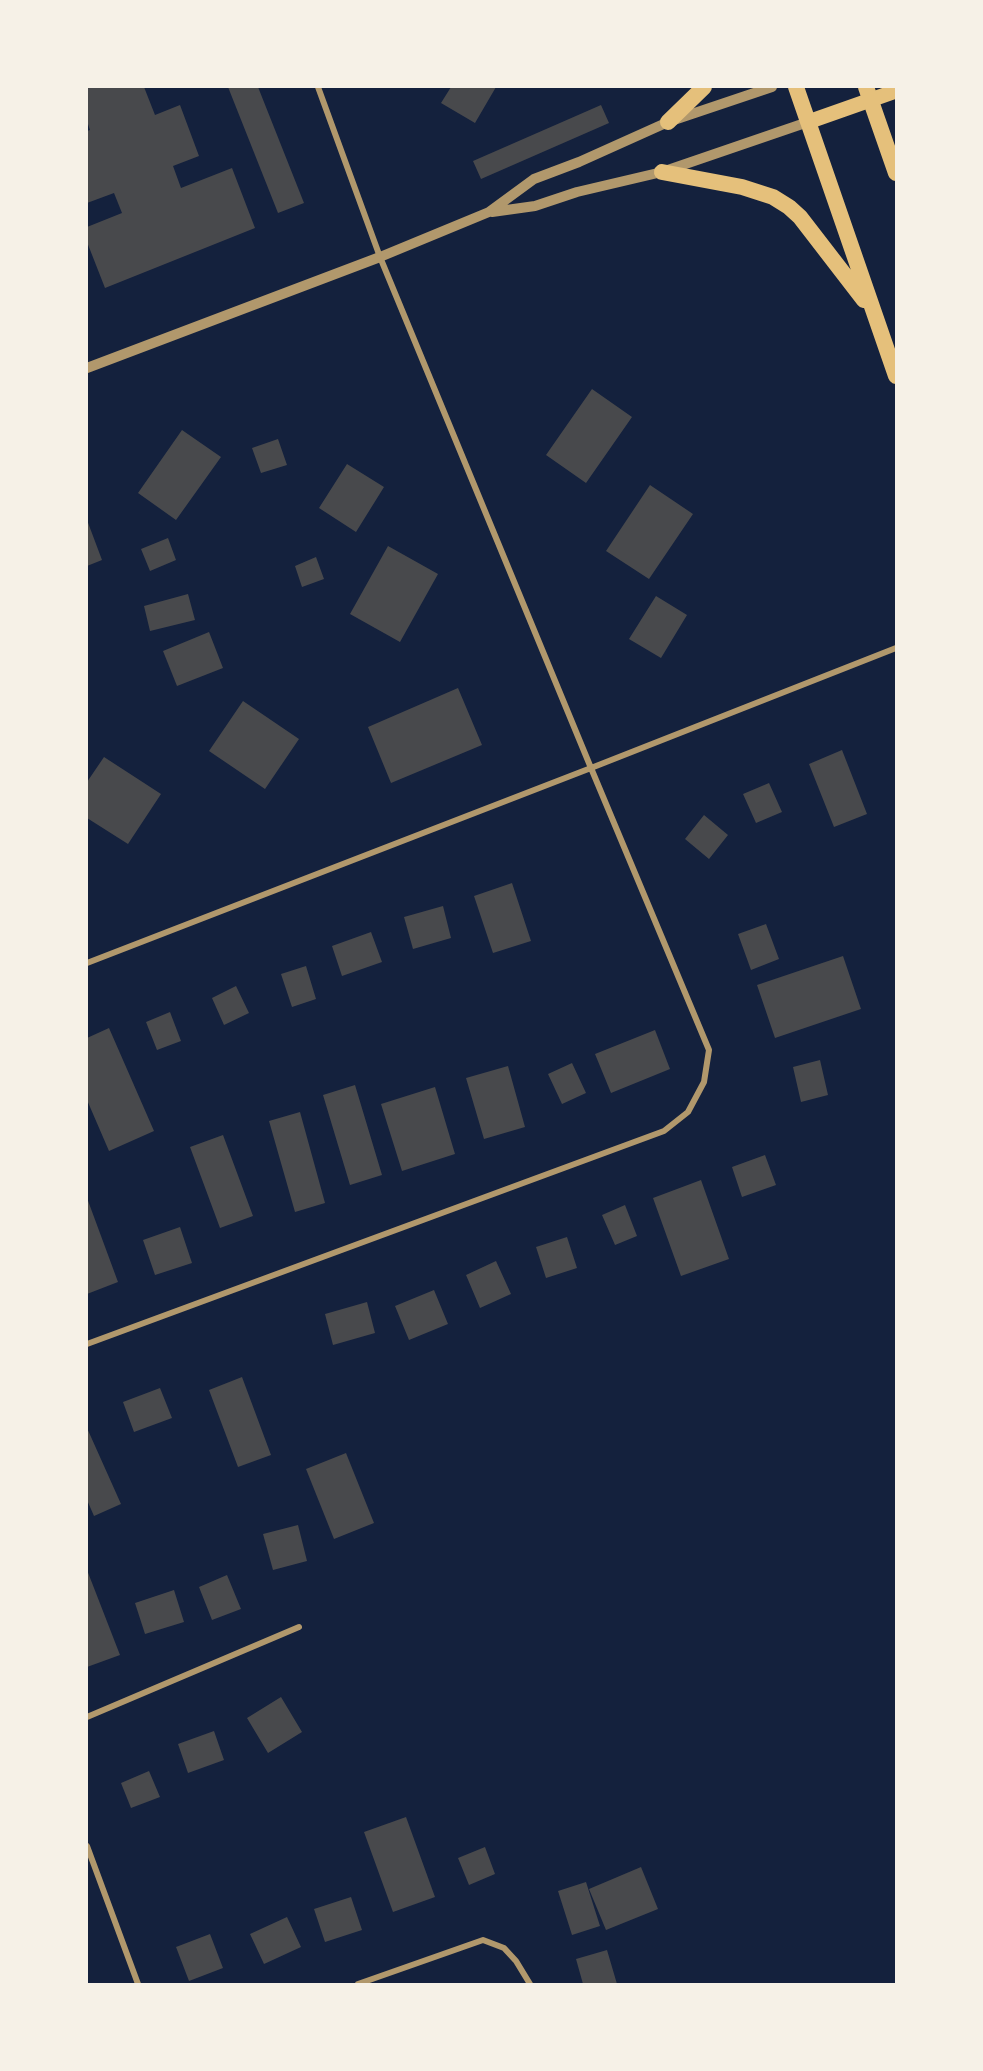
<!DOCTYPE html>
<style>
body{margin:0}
#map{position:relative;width:983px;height:2071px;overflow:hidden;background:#14213d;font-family:"Exo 2",sans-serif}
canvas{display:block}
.frame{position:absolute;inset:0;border:88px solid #f6f1e7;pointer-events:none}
</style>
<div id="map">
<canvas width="983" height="2071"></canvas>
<div class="frame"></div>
</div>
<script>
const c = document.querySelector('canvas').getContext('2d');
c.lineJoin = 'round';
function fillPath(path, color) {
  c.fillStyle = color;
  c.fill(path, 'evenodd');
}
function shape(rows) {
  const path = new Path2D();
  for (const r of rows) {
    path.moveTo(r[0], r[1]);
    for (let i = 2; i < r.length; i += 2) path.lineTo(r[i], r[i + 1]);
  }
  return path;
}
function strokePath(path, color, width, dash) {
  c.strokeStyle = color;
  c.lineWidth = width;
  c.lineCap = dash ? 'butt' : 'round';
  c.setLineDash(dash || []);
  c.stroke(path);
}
fillPath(shape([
 [87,87,144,87,155,115,180,105,199,156,173,166,181,188,232,168,255,228,105,288,87,242,87,227,122,213,114,193,87,203,87,131,90,130,87,121],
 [228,87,258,87,304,203,278,213],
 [451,87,496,87,475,123,441,103],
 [601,105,609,123,481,179,473,161],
 [592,389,632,417,586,483,546,455],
 [182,430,221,457,176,520,138,493],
 [278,439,287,465,261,473,252,448],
 [347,464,384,487,356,532,319,508],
 [650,485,693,514,649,579,606,551],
 [87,520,102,560,87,566],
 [168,538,176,560,150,571,141,549],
 [388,546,438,574,400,642,350,614],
 [316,557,324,579,302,587,295,566],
 [188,594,195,620,150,631,144,606],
 [656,596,687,615,661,658,629,639],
 [209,632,223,668,177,686,163,651],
 [458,688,482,745,391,783,368,727],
 [243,701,299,739,265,789,209,751],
 [842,750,867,814,834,827,809,764],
 [104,757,161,794,128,844,87,818,87,782],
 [769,783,782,812,756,823,743,794],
 [704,815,728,835,709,859,685,839],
 [512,883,531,941,493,953,474,896],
 [443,906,451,938,413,949,404,917],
 [766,924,779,959,751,970,738,934],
 [371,932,382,962,342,976,332,946],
 [843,956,861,1009,775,1038,757,985],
 [306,966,316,999,292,1007,281,974],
 [236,986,249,1013,224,1025,212,998],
 [170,1012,181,1041,157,1050,146,1022],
 [109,1028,154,1131,109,1151,87,1100,87,1038],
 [655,1030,670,1069,611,1093,595,1054],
 [820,1060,828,1095,801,1102,793,1067],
 [572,1063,586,1093,562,1104,548,1074],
 [508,1066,525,1127,484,1139,466,1078],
 [355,1085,382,1175,350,1185,323,1095],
 [435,1087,455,1154,402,1171,381,1104],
 [300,1112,325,1203,295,1212,269,1121],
 [223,1135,253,1216,220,1228,190,1147],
 [765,1155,776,1185,742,1197,732,1167],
 [701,1180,729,1259,681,1276,653,1198],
 [87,1198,118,1282,87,1294],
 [625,1205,637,1236,615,1245,602,1215],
 [180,1227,192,1263,155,1275,143,1240],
 [567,1237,577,1268,546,1278,536,1247],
 [496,1261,511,1294,480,1308,466,1275],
 [434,1290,448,1324,409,1340,395,1306],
 [367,1302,375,1333,333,1345,325,1314],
 [242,1377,271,1455,238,1467,209,1390],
 [160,1388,172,1418,134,1432,123,1402],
 [87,1428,121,1504,94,1516,87,1500],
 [346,1453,374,1523,334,1539,306,1469],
 [298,1525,307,1561,273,1570,263,1534],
 [87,1570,120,1655,87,1667],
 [227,1575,241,1609,212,1620,199,1587],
 [174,1590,184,1622,145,1634,135,1603],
 [281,1697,302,1732,268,1753,247,1718],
 [214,1731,224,1760,188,1773,178,1744],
 [149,1771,160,1797,131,1808,121,1783],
 [406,1817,435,1897,393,1912,364,1832],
 [485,1847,495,1874,469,1885,458,1858],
 [641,1867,658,1909,606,1930,589,1889],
 [586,1882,600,1926,572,1935,558,1891],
 [351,1897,362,1930,325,1942,314,1909],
 [287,1917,301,1947,264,1964,250,1934],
 [210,1934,223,1968,189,1981,176,1947],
 [607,1950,617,1984,583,1984,576,1959]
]), '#48494c');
strokePath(shape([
 [87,963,591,768,380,257,318,87],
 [87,1344,664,1131,688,1112,704,1082,709,1050,591,768,896,648],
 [87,1717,299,1627],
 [87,1846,138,1984],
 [358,1984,483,1940,504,1948,516,1961,530,1984]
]), '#b1986c', 6);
strokePath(shape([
 [492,212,535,206,577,192,662,172,808,122],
 [87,368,380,257,489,212,534,179,579,162,668,122,772,87]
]), '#b1986c', 10);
strokePath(shape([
 [808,122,896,91]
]), '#e5c07b', 15);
strokePath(shape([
 [796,87,896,376],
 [866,87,896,173],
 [668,122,704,87],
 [662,172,742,187,773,197,789,207,800,217,864,300]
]), '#e5c07b', 16);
</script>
